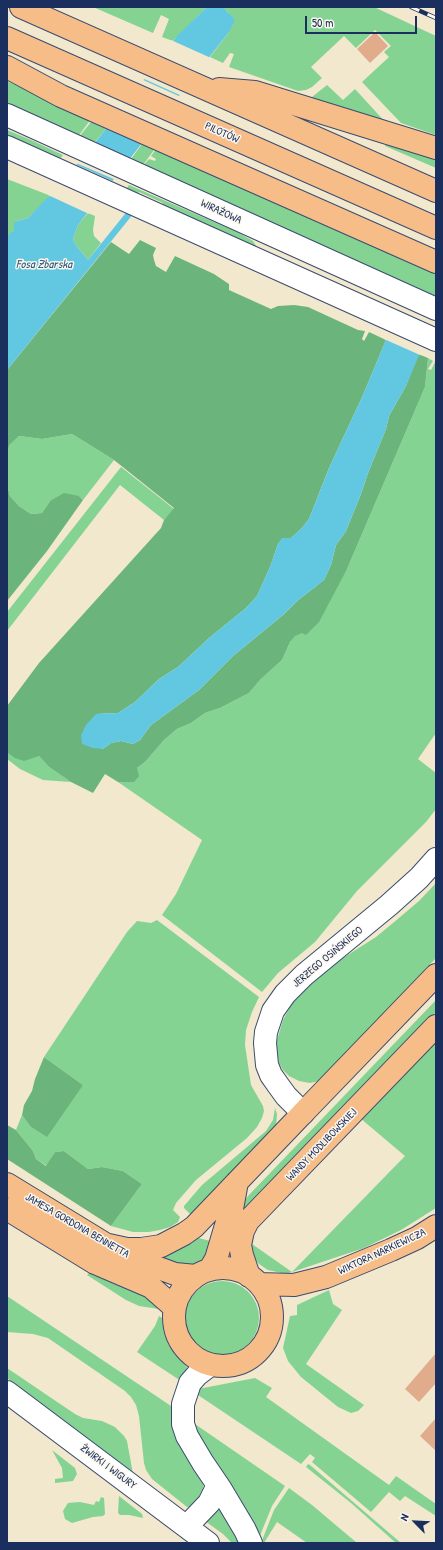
<!DOCTYPE html>
<meta charset="utf-8">
<style>
body{margin:0}
#map{position:relative;width:443px;height:1550px;overflow:hidden;background:#f1e8ce;font-family:"Patrick Hand",sans-serif}
canvas{display:block}
.frame{position:absolute;inset:0;border:8px solid #1b2f5e;pointer-events:none}
.north{position:absolute;left:395px;top:1502px;width:40px;height:40px;-webkit-text-stroke:3px #fbf7ec;paint-order:stroke;rotate:294deg;font-size:11px;font-weight:700;line-height:16px;text-align:center;color:#1b2f5e}
.north::after{content:'';display:block;margin:auto;width:14px;height:18px;background:#1b2f5e;clip-path:polygon(50% 0,100% 100%,50% 72%,0 100%)}
.scale{position:absolute;left:305px;top:16px;width:112px;height:18px;box-sizing:border-box;border:2px solid #1b2f5e;border-top:0;padding-left:5px;font-size:12px;line-height:14px;white-space:nowrap;color:#1b2f5e;-webkit-text-stroke:3px #fbf7ec;paint-order:stroke}
</style>
<div id="map">
<canvas width="443" height="1550"></canvas>
<div class="frame"></div>
<div class="north">N</div>
<div class="scale">50 m</div>
</div>
<script>
const c = document.querySelector('canvas').getContext('2d');
c.lineJoin = 'round';
function fillPath(path, color) {
  c.fillStyle = color;
  c.fill(path, 'evenodd');
}
function shape(rows) {
  const path = new Path2D();
  for (const r of rows) {
    if (r.length === 3) {
      path.moveTo(r[0] + r[2], r[1]);
      path.arc(r[0], r[1], r[2], 0, 2 * Math.PI);
      continue;
    }
    path.moveTo(r[0], r[1]);
    for (let i = 2; i < r.length; i += 2) path.lineTo(r[i], r[i + 1]);
  }
  return path;
}
function strokePath(path, color, width, dash) {
  c.strokeStyle = color;
  c.lineWidth = width;
  c.lineCap = dash ? 'butt' : 'round';
  c.setLineDash(dash || []);
  c.stroke(path);
}
function label(font, color, halo, rows, align = 'center') {
  c.font = font + ' "Patrick Hand",sans-serif';
  c.lineWidth = 3;
  c.setLineDash([]);
  c.textBaseline = 'middle';
  c.strokeStyle = halo;
  c.fillStyle = color;
  for (const [text, x, y, turn = 0] of rows) {
    c.save();
    c.translate(x, y);
    c.rotate((+turn || 0) * Math.PI / 180);
    c.textAlign = isNaN(turn) ? turn : align;
    if (halo) c.strokeText(text, 0, 0);
    c.fillText(text, 0, 0);
    c.restore();
  }
}
fillPath(shape([
 [93,7,207,7,173,41,162,37,169,19,161,15,153,33],
 [222,7,374,7,436,36,436,135,401,123,362,82,389,57,384,52,391,46,375,30,356,48,344,36,311,67,322,78,312,87,306,90,298,91,229,67,234,54,230,53,223,63,210,57,229,32,229,13],
 [7,81,91,119,77,138,7,107],
 [327,85,343,100,355,89,387,124,312,99,312,97],
 [91,122,106,129,94,143,79,137],
 [7,130,31,140,63,155,60,159,7,136],
 [386,143,436,159,436,168,385,146],
 [142,144,154,150,143,165,131,159],
 [157,148,436,273,436,297,142,167,149,159,155,161,156,159,151,156],
 [7,179,51,196,28,218,17,221,14,226,14,231,7,239],
 [129,185,237,232,253,241,260,252,161,206,163,203,139,192,137,195,126,189],
 [88,213,95,216,93,230,94,236,101,243,88,260,75,244,73,239,78,225],
 [428,358,433,361,428,369,431,370,435,362,436,363,436,733,418,759,436,773,436,809,426,822,357,891,315,942,278,973,262,992,162,915,176,894,202,840,118,782,134,782,137,768,145,762,164,740,177,729,191,723,205,713,220,708,249,693,261,679,282,660,290,642,295,635,302,633,347,569,425,387],
 [72,434,114,460,83,500,79,496,50,501,42,513,31,514,19,506,10,496,7,485,7,453,8,445,19,436,42,439],
 [121,467,174,509,164,520,120,485,7,631,7,612],
 [7,750,8,753,39,756,49,767,71,782,43,780,20,769,7,759],
 [436,883,436,958,319,1081,310,1083,299,1081,289,1076,283,1070,279,1063,277,1053,277,1040,283,1020,293,1002,308,986,332,965,376,937,393,923,419,901],
 [157,920,259,997,252,1012,246,1030,245,1045,251,1085,263,1106,264,1111,262,1118,257,1127,247,1138,196,1180,176,1203,173,1210,180,1217,178,1222,170,1227,160,1230,149,1232,133,1232,111,1226,142,1184,123,1171,102,1167,88,1169,64,1151,55,1152,47,1166,36,1159,33,1151,16,1130,22,1115,30,1126,83,1085,44,1057,127,932,137,921,151,923],
 [436,1000,436,1012,237,1223,238,1209,248,1196],
 [436,1039,436,1208,401,1230,364,1248,286,1274,268,1270,259,1264,254,1258,252,1249,252,1244,292,1272,405,1156,360,1118],
 [275,1108,277,1114,276,1126,192,1216,184,1208,184,1206,202,1185,266,1131,273,1120],
 [195,1237,214,1242,207,1257,201,1262,189,1266,178,1264,157,1256],
 [90,1272,140,1293,156,1304,159,1309,139,1306,126,1300,87,1275],
 [222,1318,37],
 [329,1290,333,1304,342,1310,306,1364,364,1405,358,1411,351,1413,338,1407,301,1377,288,1361,283,1348,290,1316,297,1315,297,1305],
 [7,1296,174,1408,204,1476,203,1493,200,1498,191,1507,187,1507,152,1479,146,1470,144,1463,139,1416,136,1405,131,1397,125,1391,48,1338,33,1334,7,1332],
 [159,1316,162,1318,164,1333,169,1346,186,1365,187,1368,181,1381,137,1352,155,1326],
 [7,1368,75,1414,83,1418,102,1421,115,1427,124,1436,127,1441,133,1474,7,1378],
 [255,1378,272,1388,266,1397,389,1485,396,1476,436,1504,436,1516,405,1496,400,1501,389,1492,371,1512,312,1462,315,1458,310,1454,301,1464,195,1393,198,1389],
 [192,1422,285,1486,272,1506,259,1538,201,1443],
 [52,1450,75,1468,77,1474,73,1481,55,1483,55,1479,63,1478,62,1468],
 [308,1464,310,1465,401,1543,396,1543,351,1503,306,1467],
 [289,1488,312,1505,357,1543,307,1543,277,1522,264,1543,261,1543,274,1510],
 [119,1496,142,1514,143,1518,129,1515,120,1515,118,1513],
 [101,1497,104,1498,105,1514,103,1516,93,1517,72,1523,65,1519,63,1511,68,1503,80,1502,94,1505,96,1501,99,1502],
 [222,1504,242,1543,232,1543,223,1534,205,1521]
]), '#84d392');
fillPath(shape([
 [140,240,156,248,153,255,154,260,156,266,166,272,175,256,214,274,229,284,229,290,271,309,278,306,294,305,308,307,358,330,365,331,362,339,364,341,369,332,386,340,363,395,329,468,309,519,301,529,291,538,282,539,278,544,270,567,257,596,246,608,209,638,178,667,159,679,135,702,118,713,96,714,103,749,111,743,121,741,133,744,140,740,151,725,199,690,233,656,283,615,297,601,324,580,331,565,336,545,346,531,361,494,368,473,386,429,389,416,406,386,418,354,428,358,425,387,347,569,319,622,306,635,302,633,295,636,290,642,282,660,261,679,249,693,220,708,205,713,191,723,177,729,164,740,145,762,137,768,139,776,134,782,118,782,105,774,93,793,71,782,49,767,39,756,24,761,15,758,8,753,7,706,39,663,161,528,164,520,174,508,114,460,72,434,42,439,19,436,9,445,7,453,7,370,111,242,129,254],
 [7,485,10,496,19,506,31,514,42,513,50,501,64,493,79,496,83,500,47,551,7,601],
 [44,1057,83,1085,47,1137,30,1126,22,1115,24,1105,32,1091,35,1079],
 [7,1125,16,1130,33,1151,36,1159,46,1166,55,1152,64,1151,88,1169,102,1167,123,1171,142,1184,111,1226,7,1159]
]), '#6bb57c');
fillPath(shape([
 [207,7,223,7,235,20,229,32,78,225,73,239,75,244,88,260,137,199,142,203,7,370,7,239,10,233,14,231,14,223,17,221,28,218,47,198,51,196,106,129,178,35],
 [415,288,421,289,436,296,436,315,406,386,389,416,386,429,368,473,361,494,346,531,336,545,331,565,324,580,297,601,283,615,233,656,199,690,151,725,140,740,133,744,121,741,111,743,103,749,93,748,82,744,81,735,86,725,96,714,118,713,135,702,159,679,178,667,209,638,246,608,257,596,270,567,278,544,282,538,291,538,301,529,309,519,329,468,363,395,386,340]
]), '#62c7e0');
fillPath(shape([
 [171,40,211,58,182,96,142,78],
 [141,79,181,97,144,145,104,128],
 [92,143,132,160,116,180,76,163],
 [75,164,115,182,89,214,48,195],
 [407,287,436,320,420,355,384,339]
]), '#f1e8ce');
fillPath(shape([
 [375,32,388,46,370,63,357,49],
 [436,1353,436,1383,419,1402,405,1389],
 [436,1418,436,1451,420,1436]
]), '#e1ac8b');
const minor = shape([
 [7,115,436,309],
 [7,147,436,340],
 [303,1113,286,1096,278,1085,271,1075,267,1065,265,1043,266,1032,273,1011,285,994,304,975,389,905,419,878,436,859],
 [210,1365,197,1375,190,1383,183,1404,183,1424,187,1436,203,1463,220,1488,245,1530,251,1543],
 [7,1392,208,1543],
 [187,1526,209,1503,218,1485]
]);
const major = shape([
 [7,1184,115,1250,137,1260,175,1274,196,1276],
 [7,1209,95,1263,151,1287,175,1308],
 [104,1244,127,1249,141,1249,161,1246,184,1234,194,1227,303,1113],
 [223,1317,49],
 [210,1269,216,1259,227,1222,232,1209,237,1182],
 [249,1276,242,1255,240,1245,243,1231,248,1221,436,1026],
 [259,1284,294,1285,326,1277,391,1250,417,1238,436,1226]
]);
const highway = shape([
 [21,7,436,191],
 [7,38,436,228],
 [7,67,61,96,436,262],
 [219,89,255,92,436,148],
 [303,1113,436,975]
]);
strokePath(minor, '#3b4b6f', 24);
strokePath(major, '#3b4b6f', 24);
strokePath(highway, '#3b4b6f', 24);
strokePath(minor, '#fff', 22);
strokePath(major, '#f7bd88', 22);
strokePath(highway, '#f7bd88', 22);
const rail = shape([
 [411,7,436,18]
]);
strokePath(rail, '#1b2f5e', 4.5);
strokePath(rail, '#fbf7ec', 3, [9]);
label('11px', '#1b2f5e', '#fbf7ec', [
 ["PILOTÓW",222,133,24],
 ["WIRAŻOWA",221,212,25],
 ["JERZEGO OSIŃSKIEGO",328,957,-40],
 ["WANDY MODLIBOWSKIEJ",322,1145,-46],
 ["JAMESA GORDONA BENNETTA",77,1226,30],
 ["WIKTORA NARKIEWICZA",382,1252,-25],
 ["ŻWIRKI I WIGURY",108,1467,37]
]);
label('italic 12px', '#2d557e', '#fbf7ec', [
 ["Fosa Zbarska",44,265]
]);
</script>
